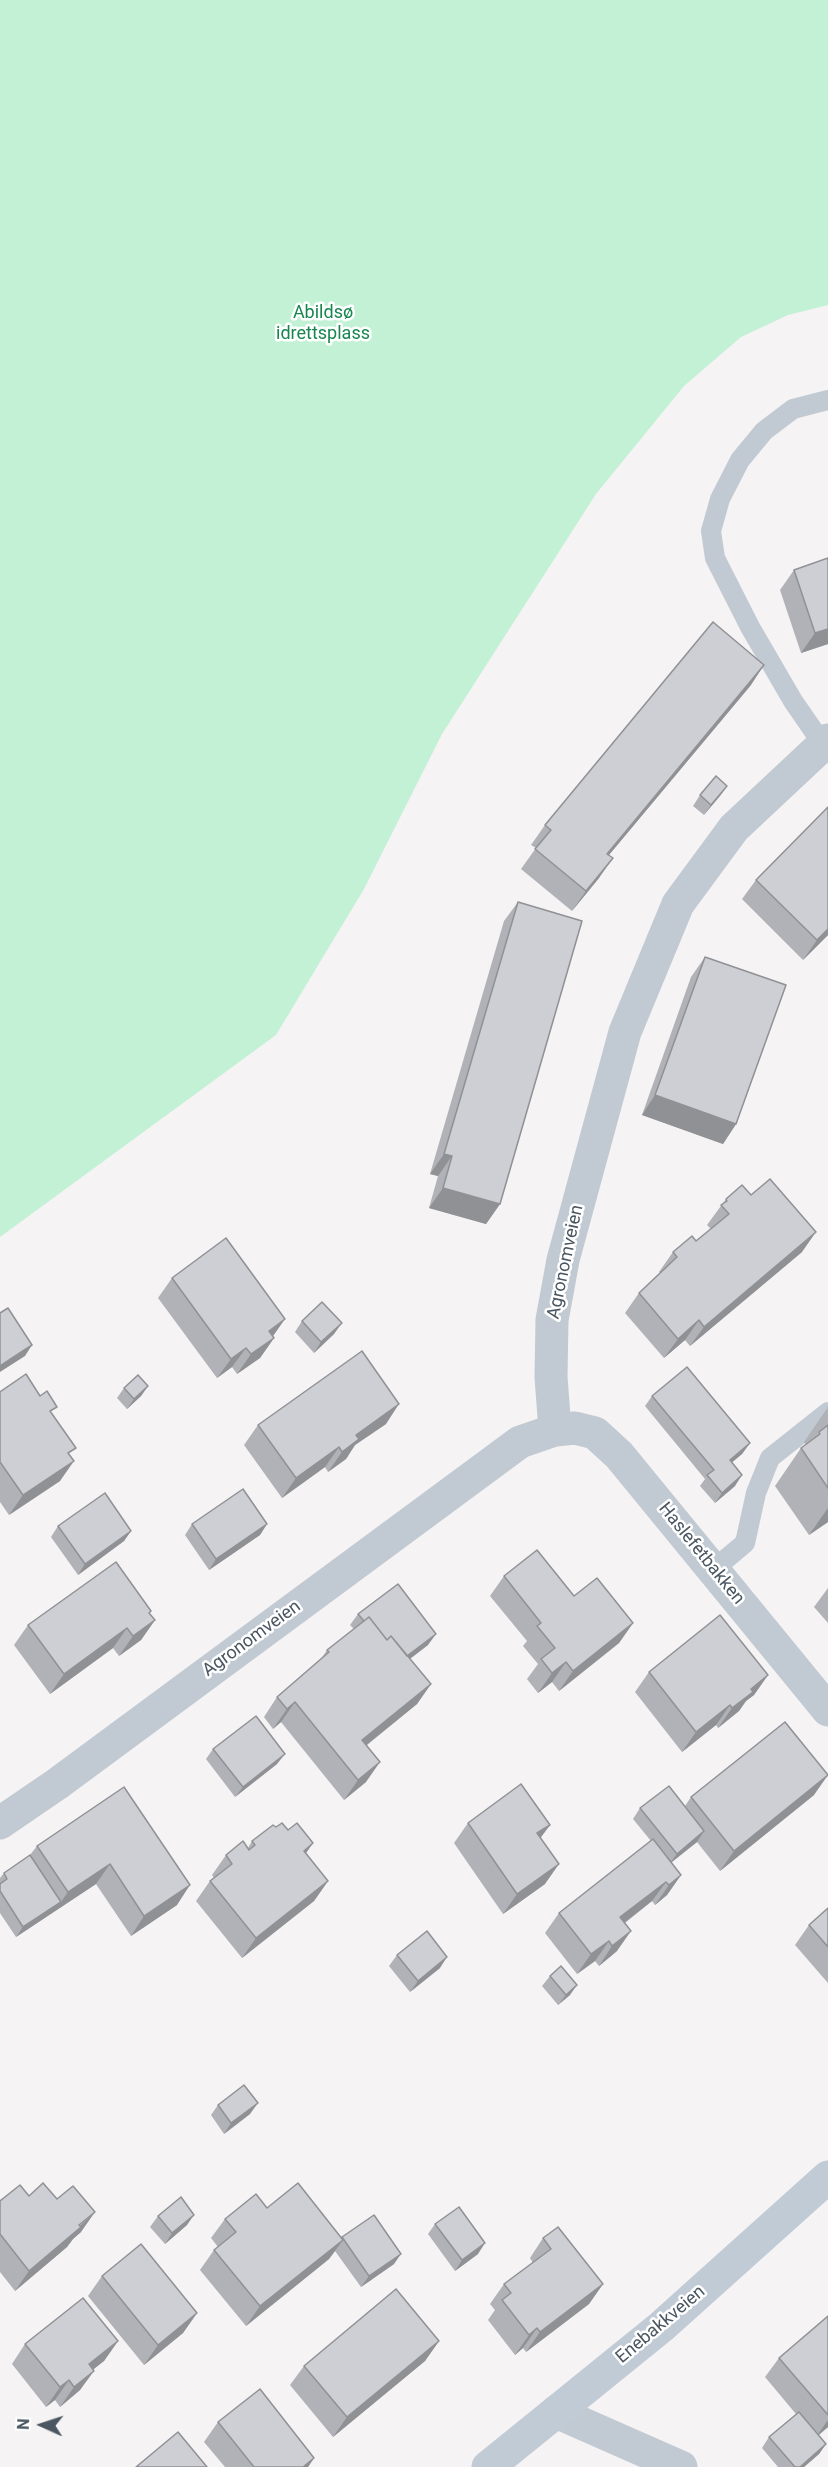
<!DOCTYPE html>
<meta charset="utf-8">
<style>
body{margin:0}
#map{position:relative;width:828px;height:2467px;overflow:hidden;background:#f5f3f3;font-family:Roboto,sans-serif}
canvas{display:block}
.north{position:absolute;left:12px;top:2395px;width:60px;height:60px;-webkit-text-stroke:4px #fff;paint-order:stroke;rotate:273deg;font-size:16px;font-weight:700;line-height:24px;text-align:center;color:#4a5661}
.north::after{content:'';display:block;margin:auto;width:21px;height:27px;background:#4a5661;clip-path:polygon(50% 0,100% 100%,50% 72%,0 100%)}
</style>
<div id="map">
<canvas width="828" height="2467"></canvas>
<div class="north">N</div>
</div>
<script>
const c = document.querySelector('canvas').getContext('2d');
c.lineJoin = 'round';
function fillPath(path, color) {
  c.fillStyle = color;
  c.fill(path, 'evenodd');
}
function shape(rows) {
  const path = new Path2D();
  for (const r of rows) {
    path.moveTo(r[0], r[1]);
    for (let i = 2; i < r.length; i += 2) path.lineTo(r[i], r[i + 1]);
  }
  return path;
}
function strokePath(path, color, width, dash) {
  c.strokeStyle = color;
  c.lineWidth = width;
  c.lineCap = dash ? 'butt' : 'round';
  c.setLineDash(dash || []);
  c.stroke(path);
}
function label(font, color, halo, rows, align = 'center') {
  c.font = font + ' Roboto,sans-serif';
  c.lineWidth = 5;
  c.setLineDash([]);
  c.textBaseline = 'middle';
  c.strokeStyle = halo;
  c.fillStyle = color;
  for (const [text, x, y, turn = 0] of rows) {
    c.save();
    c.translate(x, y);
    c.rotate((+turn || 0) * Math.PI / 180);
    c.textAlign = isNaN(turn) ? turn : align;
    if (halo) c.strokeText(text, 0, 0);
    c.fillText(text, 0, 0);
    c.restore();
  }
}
fillPath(shape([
 [0,0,828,0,828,305,788,315,741,337,684,386,596,494,442,734,364,889,276,1035,0,1237]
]), '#c3f1d5');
strokePath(shape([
 [822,743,793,701,750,627,715,558,711,531,720,499,740,460,764,431,793,409,828,400],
 [714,1569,745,1543,756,1493,770,1458,828,1412]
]), '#c1cad2', 20);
strokePath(shape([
 [555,1430,575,1428,595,1433,619,1455,828,1710],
 [0,1823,57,1784,520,1442,555,1430,551,1377,552,1320,563,1260,625,1032,678,904,734,828,828,740],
 [556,2412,681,2467]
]), '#c1cad2', 33);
strokePath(shape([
 [488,2467,661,2327,828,2177]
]), '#c1cbd6', 33);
fillPath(shape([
 [794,570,828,644,801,653,780,590],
 [751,685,609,855,599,878,572,911,521,869,536,848,531,845,545,825],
 [727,786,704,815,693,806,700,795],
 [828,807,828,935,803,960,742,899,756,880],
 [518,902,500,1204,486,1224,429,1208,438,1176,430,1174,504,921],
 [705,957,736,1124,723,1144,642,1115,691,977],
 [726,1199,802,1252,690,1346,685,1340,664,1358,625,1313,639,1293,660,1273,659,1272,673,1252,696,1241,711,1229,707,1225],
 [172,1278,273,1337,274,1338,260,1358,237,1374,232,1367,217,1378,158,1298],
 [302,1321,334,1334,314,1353,295,1332],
 [148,1386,141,1396,127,1409,117,1398,124,1388],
 [0,1392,52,1414,70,1456,60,1481,9,1515,0,1502],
 [652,1396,750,1443,742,1454,732,1462,735,1486,715,1503,700,1486,705,1479,645,1406],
 [828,1407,828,1522,809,1535,775,1486,801,1448,806,1445,804,1442],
 [386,1424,355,1445,346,1459,328,1472,325,1467,282,1498,244,1445,258,1425],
 [192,1524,267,1524,260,1535,209,1570,185,1535],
 [58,1526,131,1531,124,1541,78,1575,51,1537],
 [504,1576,574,1596,633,1623,619,1643,559,1691,552,1682,538,1693,527,1679,538,1664,523,1646,527,1641,490,1596],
 [828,1588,828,1623,814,1607],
 [149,1613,155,1620,141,1640,119,1656,113,1648,50,1694,14,1645,28,1625],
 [358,1614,428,1645,410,1659,431,1684,417,1704,367,1745,366,1782,344,1800,281,1722,273,1729,264,1717,277,1697,321,1659,327,1650,354,1629,350,1625],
 [649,1672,768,1675,754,1695,746,1701,739,1711,718,1728,716,1725,682,1752,635,1692],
 [213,1749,277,1764,235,1797,206,1759],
 [124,1787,177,1905,131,1936,96,1884,16,1937,0,1913,0,1878,4,1873,30,1855,37,1846],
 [814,1795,720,1871,697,1842,671,1863,681,1875,667,1895,655,1905,652,1901,625,1923,617,1951,599,1966,595,1961,577,1974,545,1933,559,1913,651,1841,633,1819,640,1808,685,1806,691,1797],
 [468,1823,550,1825,540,1838,545,1884,503,1914,454,1843],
 [276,1827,288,1830,313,1843,306,1853,328,1881,314,1901,242,1958,196,1901,210,1881,214,1878,212,1875,226,1855,248,1848,252,1841],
 [828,1908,828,1983,795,1945,809,1925],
 [397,1955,440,1968,410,1992,389,1966],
 [550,1976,570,1995,558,2005,542,1986],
 [218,2105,250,2114,224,2134,211,2115],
 [29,2196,81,2232,73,2239,67,2247,15,2291,0,2272,0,2201],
 [158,2216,187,2225,165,2244,150,2227],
 [225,2219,342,2237,394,2264,361,2287,335,2251,329,2259,246,2326,200,2270,214,2250,218,2247,211,2238],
 [435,2224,478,2254,455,2271,428,2234],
 [543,2238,603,2284,589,2304,526,2352,523,2348,515,2355,488,2320,495,2310,490,2304,504,2284,533,2263,530,2258],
 [102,2276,197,2313,183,2333,144,2365,88,2296],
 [828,2316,828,2427,819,2435,826,2444,819,2454,804,2467,778,2467,762,2448,769,2437,796,2414,765,2377,779,2358],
 [118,2341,104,2361,93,2369,80,2390,60,2407,55,2400,46,2407,12,2364,25,2344],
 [439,2341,425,2361,333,2437,290,2385,304,2366],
 [218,2422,314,2458,308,2467,225,2467,204,2442]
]), '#b0b2b7');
fillPath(shape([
 [828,629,828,644,801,653,815,633],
 [764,665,751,685,593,874,607,854],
 [727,786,720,796,704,815,711,805],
 [613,858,599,878,572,911,586,891],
 [828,929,828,935,803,960,817,940],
 [655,1095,736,1124,723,1144,642,1115],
 [444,1154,452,1156,438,1176,430,1174],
 [443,1188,500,1204,486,1224,429,1208],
 [816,1232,802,1252,690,1346,704,1327],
 [285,1319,271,1339,269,1331],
 [699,1320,685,1340,664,1358,678,1339],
 [342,1323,334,1334,314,1353,321,1342],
 [274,1338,260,1358,237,1374,251,1354],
 [32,1345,25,1356,0,1372,0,1366],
 [246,1348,232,1367,217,1378,231,1359],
 [148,1386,141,1396,127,1409,134,1399],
 [399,1404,386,1424,355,1445,346,1459,328,1472,342,1452,356,1435],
 [750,1443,742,1454,723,1470,730,1460],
 [339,1447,325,1467,282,1498,296,1478],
 [74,1461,60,1481,9,1515,23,1495],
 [742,1475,735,1486,715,1503,722,1493],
 [828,1508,828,1522,809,1535],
 [267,1524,260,1535,209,1570,216,1559],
 [131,1531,124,1541,78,1575,85,1564],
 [155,1620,141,1640,119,1656,133,1636],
 [633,1623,619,1643,559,1691,573,1671],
 [127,1628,113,1648,50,1694,64,1674],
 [436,1634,428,1645,391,1673,399,1662],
 [566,1662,552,1682,538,1693,552,1673],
 [768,1675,754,1695,746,1701,739,1711,718,1728,732,1708,751,1689],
 [431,1684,417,1704,348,1760,362,1740],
 [295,1702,281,1722,273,1729,287,1709],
 [730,1705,716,1725,682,1752,696,1732],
 [285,1754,277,1764,235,1797,243,1787],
 [380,1762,366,1782,344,1800,358,1780],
 [828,1775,814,1795,720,1871,734,1851],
 [550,1825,536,1844,537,1833],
 [704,1831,697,1842,669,1864,677,1854],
 [313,1843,299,1863,304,1851],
 [110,1864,96,1884,16,1937,23,1927,61,1902,68,1892],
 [559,1864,545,1884,503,1914,517,1894],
 [681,1875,667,1895,655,1905,669,1885],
 [328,1881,314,1901,242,1958,256,1938],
 [666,1882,652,1901,606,1937,620,1917],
 [190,1885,177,1905,131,1936,144,1916],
 [631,1931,617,1951,599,1966,612,1946],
 [609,1941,595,1961,577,1974,591,1954],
 [447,1957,440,1968,410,1992,418,1981],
 [577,1985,570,1995,558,2005,566,1995],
 [258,2103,250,2114,224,2134,231,2123],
 [95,2212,81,2232,73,2239,67,2247,15,2291,29,2271],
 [194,2215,187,2225,165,2244,172,2233],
 [343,2240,329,2259,246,2326,260,2306],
 [485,2243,478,2254,455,2271,462,2260],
 [401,2254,394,2264,361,2287,369,2276],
 [603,2284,589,2304,526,2352,540,2332],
 [197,2313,183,2333,144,2365,158,2345],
 [537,2328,523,2348,515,2355,529,2335],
 [118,2341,104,2361,75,2384,89,2364],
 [439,2341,425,2361,333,2437,347,2417],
 [94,2371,80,2390,60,2407,74,2387],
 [69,2380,55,2400,46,2407,60,2387],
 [828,2420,828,2427,816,2437],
 [826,2444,819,2454,804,2467,800,2467],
 [314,2458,308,2467,303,2467]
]), '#909195');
const building = shape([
 [828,558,828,629,815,633,794,570,828,558],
 [713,622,764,665,607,854,613,858,586,891,535,849,551,830,545,825,713,622],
 [716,776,727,786,711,805,700,795,716,776],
 [828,807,828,929,817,940,756,880,828,807],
 [518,902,582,921,500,1204,443,1188,452,1156,444,1154,518,902],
 [705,957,786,985,736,1124,655,1095,705,957],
 [770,1179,816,1232,704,1327,699,1320,678,1339,639,1293,677,1257,673,1252,692,1236,696,1241,729,1214,721,1205,727,1201,726,1199,742,1185,751,1195,770,1179],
 [226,1238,285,1319,269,1331,274,1338,251,1354,246,1348,231,1359,172,1278,226,1238],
 [322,1302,342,1323,321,1342,302,1321,322,1302],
 [8,1308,32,1345,0,1366,0,1313,8,1308],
 [362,1351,399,1404,356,1435,359,1439,342,1452,339,1447,296,1478,258,1425,362,1351],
 [687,1367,750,1443,730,1460,742,1475,722,1493,707,1475,714,1470,652,1396,687,1367],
 [26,1374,40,1396,47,1391,57,1407,50,1411,76,1448,68,1453,74,1461,23,1495,0,1462,0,1392,26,1374],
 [138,1375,148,1386,134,1399,124,1388,138,1375],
 [828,1425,828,1488,801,1448,820,1434,819,1432,828,1425],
 [243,1489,267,1524,216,1559,192,1524,243,1489],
 [105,1493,131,1531,85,1564,58,1526,105,1493],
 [537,1550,574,1596,597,1578,633,1623,573,1671,566,1662,552,1673,541,1659,555,1648,537,1626,541,1623,504,1576,537,1550],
 [116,1562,151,1611,149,1613,155,1620,133,1636,127,1628,64,1674,28,1625,116,1562],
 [398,1584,436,1634,407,1656,391,1636,387,1640,369,1617,364,1621,358,1614,398,1584],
 [720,1615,768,1675,751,1689,753,1692,732,1708,730,1705,696,1732,649,1672,720,1615],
 [369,1617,387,1640,391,1636,431,1684,362,1740,380,1762,358,1780,295,1702,287,1709,277,1697,329,1652,327,1650,369,1617],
 [256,1716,285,1754,243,1787,213,1749,256,1716],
 [785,1722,828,1775,734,1851,691,1797,785,1722],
 [521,1784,550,1825,537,1833,559,1864,517,1894,468,1823,521,1784],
 [669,1786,704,1831,677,1854,640,1808,669,1786],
 [124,1787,190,1885,144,1916,110,1864,68,1892,37,1846,124,1787],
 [282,1823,288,1830,297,1823,313,1843,304,1851,328,1881,256,1938,210,1881,232,1864,226,1855,243,1841,249,1850,255,1845,252,1841,273,1825,276,1827,282,1823],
 [653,1839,681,1875,669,1885,666,1882,620,1917,631,1931,612,1946,609,1941,591,1954,559,1913,653,1839],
 [30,1855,61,1902,23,1927,0,1891,0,1884,7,1879,4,1873,30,1855],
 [828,1908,828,1947,809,1925,828,1908],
 [427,1931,447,1957,418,1981,397,1955,427,1931],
 [561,1966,577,1985,566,1995,550,1976,561,1966],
 [244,2085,258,2103,231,2123,218,2105,244,2085],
 [43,2183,57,2199,73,2186,95,2212,79,2225,81,2227,29,2271,0,2234,0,2201,20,2185,29,2196,43,2183],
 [298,2183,343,2240,260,2306,214,2250,236,2232,225,2219,256,2194,267,2208,298,2183],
 [181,2197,194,2215,172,2233,158,2216,181,2197],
 [459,2207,485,2243,462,2260,435,2224,459,2207],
 [374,2215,401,2254,369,2276,342,2237,374,2215],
 [558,2227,603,2284,540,2332,537,2328,529,2335,502,2300,511,2293,504,2284,551,2249,543,2238,558,2227],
 [141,2244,197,2313,158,2345,102,2276,141,2244],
 [396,2289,439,2341,347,2417,304,2366,396,2289],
 [83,2298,118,2341,89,2364,94,2371,74,2387,69,2380,60,2387,25,2344,83,2298],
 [828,2316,828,2415,779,2358,828,2316],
 [260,2389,314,2458,303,2467,254,2467,218,2422,260,2389],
 [799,2412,826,2444,800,2467,795,2467,769,2437,799,2412],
 [178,2432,207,2467,136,2467,178,2432]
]);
fillPath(building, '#cdcfd5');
strokePath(building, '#909195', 1.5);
label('18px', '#17864f', '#fff', [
 ["Abildsø",323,313],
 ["idrettsplass",323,334]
]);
label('18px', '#4a5661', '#fff', [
 ["Agronomveien",566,1262,-78],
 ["Haslefetbakken",701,1554,51],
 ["Agronomveien",252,1639,-36],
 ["Enebakkveien",661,2325,-40]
]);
</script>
